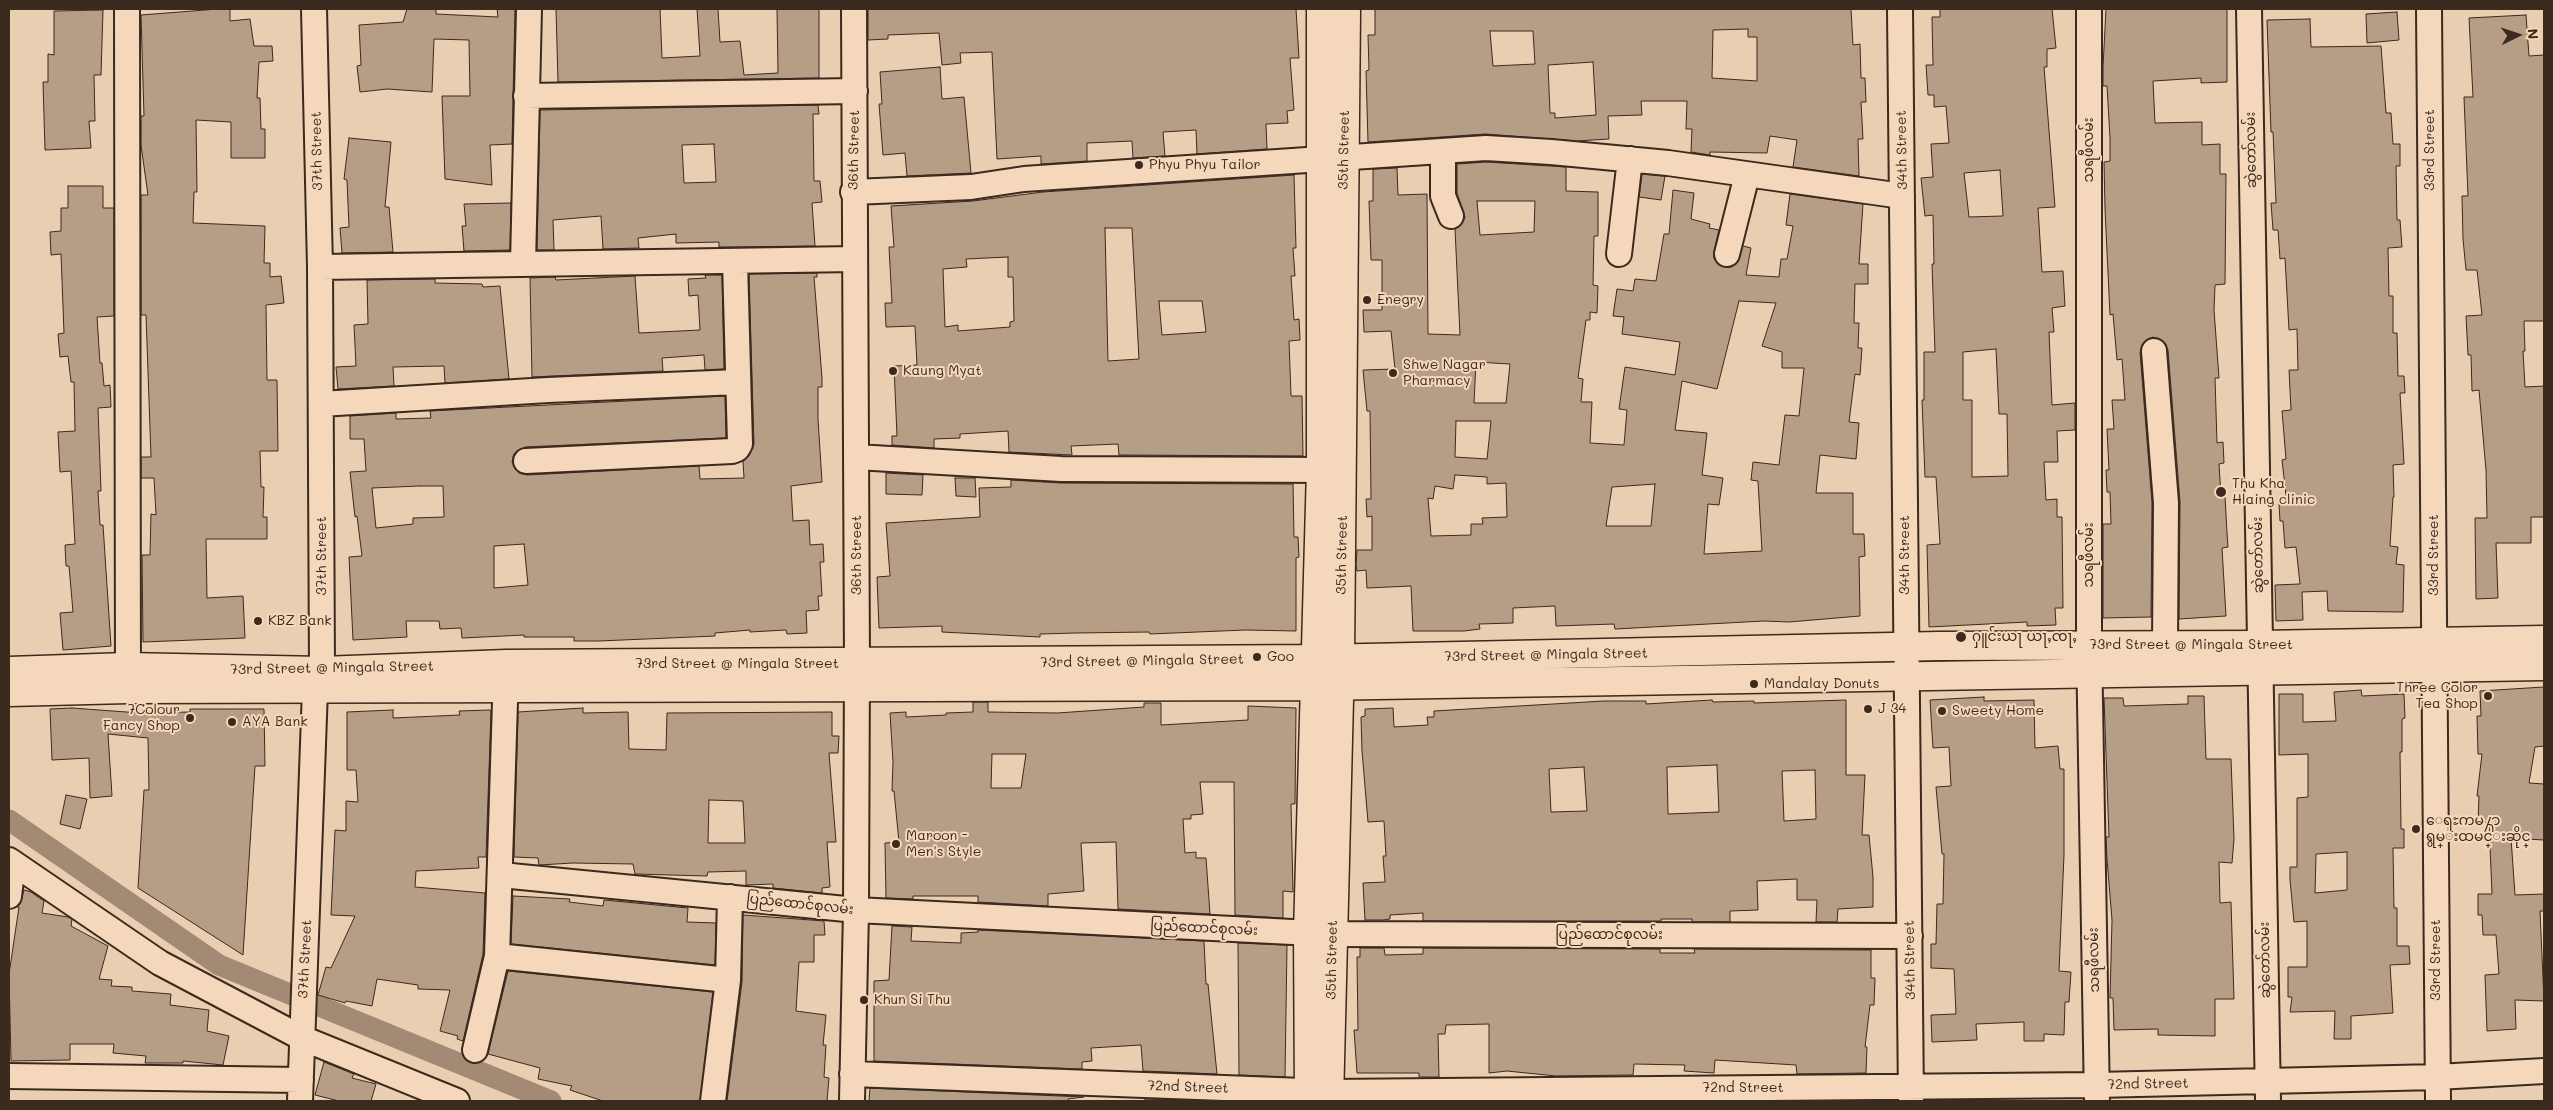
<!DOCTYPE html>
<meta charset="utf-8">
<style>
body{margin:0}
#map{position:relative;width:2553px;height:1110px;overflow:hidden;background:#eaceb2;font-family:Mali,sans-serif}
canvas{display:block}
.frame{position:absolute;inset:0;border:10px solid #3b2a1e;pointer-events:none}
.north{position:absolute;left:2493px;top:10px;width:50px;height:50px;-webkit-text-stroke:4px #f5d8bb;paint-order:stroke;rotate:86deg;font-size:14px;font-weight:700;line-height:20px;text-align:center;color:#3b2a1e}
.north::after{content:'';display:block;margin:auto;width:18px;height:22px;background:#3b2a1e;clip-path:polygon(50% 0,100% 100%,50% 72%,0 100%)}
</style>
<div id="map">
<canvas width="2553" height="1110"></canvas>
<div class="frame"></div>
<div class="north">N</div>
</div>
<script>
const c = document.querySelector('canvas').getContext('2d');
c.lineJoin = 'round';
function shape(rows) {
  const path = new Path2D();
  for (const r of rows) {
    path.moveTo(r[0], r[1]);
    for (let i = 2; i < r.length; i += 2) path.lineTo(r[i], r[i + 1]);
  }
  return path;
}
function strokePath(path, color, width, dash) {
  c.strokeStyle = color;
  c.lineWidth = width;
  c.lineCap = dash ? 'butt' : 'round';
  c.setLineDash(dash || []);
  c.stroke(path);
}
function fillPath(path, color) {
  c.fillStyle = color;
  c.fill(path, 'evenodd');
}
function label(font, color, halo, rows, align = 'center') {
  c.font = font + ' Mali,"Noto Sans Myanmar",sans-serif';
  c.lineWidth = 4;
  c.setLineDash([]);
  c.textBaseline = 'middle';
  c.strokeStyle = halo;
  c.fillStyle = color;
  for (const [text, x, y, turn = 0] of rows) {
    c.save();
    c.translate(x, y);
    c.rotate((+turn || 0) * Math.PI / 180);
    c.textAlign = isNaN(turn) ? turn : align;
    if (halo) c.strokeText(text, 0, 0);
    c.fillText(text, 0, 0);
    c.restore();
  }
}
strokePath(shape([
 [9,820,219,965,551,1101]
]), '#a28a75', 21);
const building = shape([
 [218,9,230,9,230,21,250,19,254,46,272,46,273,61,259,62,257,98,260,98,261,129,265,129,265,158,231,158,231,122,196,120,197,192,194,192,193,223,265,226,264,263,270,263,270,277,281,276,284,303,266,305,267,380,277,380,278,451,260,451,261,487,264,487,263,517,267,517,267,539,206,539,207,598,243,596,245,638,143,642,142,555,150,555,151,514,156,515,154,478,141,478,141,457,151,457,146,315,141,315,141,195,148,195,141,145,141,116,144,116,141,15,218,9],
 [407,9,436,9,436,14,498,17,497,9,515,9,512,144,490,145,492,185,445,179,442,96,470,96,469,40,434,39,432,92,387,89,360,92,357,66,361,65,359,25,403,22,407,9],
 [556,9,660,9,662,58,700,56,697,9,718,9,720,42,740,41,744,75,778,73,777,9,819,9,819,78,558,82,556,9],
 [868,9,1296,9,1299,58,1290,58,1294,110,1287,111,1288,123,1266,124,1267,149,1197,154,1196,130,1163,132,1165,156,1133,158,1132,141,1087,143,1087,161,1041,164,1041,156,997,159,992,52,960,53,961,63,942,65,939,33,888,35,888,39,868,40,868,9],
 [1375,9,1851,9,1853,45,1860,44,1861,78,1865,78,1866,102,1861,102,1863,139,1858,139,1859,176,1793,167,1797,140,1770,136,1767,153,1710,152,1710,155,1691,152,1692,129,1686,129,1687,101,1641,101,1642,115,1608,116,1609,139,1577,141,1485,134,1368,142,1366,71,1369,70,1368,35,1375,35,1375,9],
 [1748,29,1748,37,1757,37,1757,81,1712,78,1713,30,1748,29],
 [1490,31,1533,31,1535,64,1493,66,1490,31],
 [1593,62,1596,115,1555,118,1555,113,1550,113,1548,65,1593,62],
 [1940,9,2052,9,2056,48,2047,49,2047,67,2044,67,2055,207,2038,208,2042,272,2063,271,2065,306,2052,308,2054,332,2049,332,2052,405,2075,403,2075,430,2057,431,2058,462,2044,462,2046,500,2057,499,2057,517,2062,517,2063,608,2055,608,2056,625,2027,626,2027,622,1929,627,1927,545,1940,544,1936,477,1925,477,1922,400,1924,400,1924,352,1935,352,1932,264,1934,264,1933,215,1925,216,1921,178,1933,177,1931,144,1949,143,1946,106,1934,107,1934,95,1928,95,1926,65,1933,65,1932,17,1940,17,1940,9],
 [2000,170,2003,216,1969,217,1964,173,2000,170],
 [1996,349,1999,414,2007,414,2008,476,1972,477,1972,400,1963,400,1963,352,1996,349],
 [2106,9,2227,9,2227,82,2201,83,2201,78,2153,81,2155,123,2202,122,2202,145,2220,144,2220,174,2226,174,2225,284,2215,285,2214,310,2219,378,2215,378,2217,443,2223,442,2224,463,2219,464,2221,496,2225,496,2227,533,2228,547,2222,548,2226,616,2179,619,2180,502,2168,350,2165,343,2153,337,2146,340,2140,352,2152,503,2151,617,2103,618,2103,524,2111,524,2110,492,2107,492,2106,470,2109,470,2107,429,2114,429,2112,400,2125,400,2122,359,2117,360,2113,314,2110,315,2105,209,2104,162,2110,161,2110,138,2107,86,2103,86,2103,67,2106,9],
 [103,10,101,75,94,75,95,121,89,121,91,148,45,150,43,82,48,82,48,54,54,55,54,11,103,10],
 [2397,12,2399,40,2367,43,2366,14,2397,12],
 [2526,15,2529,56,2544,55,2544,321,2524,321,2525,351,2523,351,2525,387,2544,386,2544,517,2531,517,2531,543,2496,543,2498,598,2476,599,2475,518,2487,518,2486,470,2479,390,2472,391,2471,355,2468,355,2466,316,2482,315,2477,270,2466,270,2463,239,2462,196,2468,196,2464,97,2473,97,2469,18,2526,15],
 [2310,19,2311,47,2381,46,2386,113,2391,113,2393,144,2400,144,2400,166,2396,166,2397,220,2400,220,2402,247,2388,248,2389,296,2393,296,2393,333,2397,333,2398,376,2404,376,2405,393,2400,393,2404,464,2393,465,2394,497,2393,497,2390,546,2398,547,2396,564,2404,565,2403,612,2328,611,2327,591,2302,592,2303,620,2276,621,2275,585,2300,584,2296,547,2285,548,2283,521,2280,521,2279,504,2287,504,2282,460,2286,459,2282,411,2291,410,2289,370,2298,370,2297,329,2289,330,2285,258,2280,259,2278,230,2273,230,2271,203,2276,203,2273,132,2271,132,2267,20,2310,19],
 [940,67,942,99,964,97,971,173,907,176,905,153,883,155,879,104,882,104,880,72,940,67],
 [818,105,819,114,813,114,814,181,820,181,822,202,812,203,815,246,719,247,719,242,676,243,676,234,638,238,639,248,603,249,601,216,553,220,554,250,537,250,540,110,818,105],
 [714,144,716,182,684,183,682,145,714,144],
 [349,138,391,142,385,207,389,207,393,252,342,253,340,228,349,227,347,180,344,179,349,138],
 [1486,162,1566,167,1566,191,1598,192,1598,236,1594,236,1593,285,1598,286,1597,313,1590,312,1590,320,1586,320,1578,378,1583,379,1581,402,1592,402,1590,443,1624,445,1627,410,1619,409,1625,367,1675,375,1680,342,1622,334,1624,317,1613,316,1617,289,1633,291,1635,279,1656,281,1664,234,1669,234,1673,190,1694,193,1691,219,1710,224,1709,228,1719,230,1714,251,1714,258,1718,264,1724,267,1731,267,1737,263,1743,246,1751,248,1746,275,1779,277,1781,259,1787,259,1793,226,1786,225,1790,194,1863,204,1859,264,1868,264,1868,284,1855,284,1854,323,1859,323,1858,348,1862,348,1860,375,1855,374,1849,422,1859,423,1856,459,1820,455,1816,493,1853,493,1853,534,1864,534,1865,556,1859,557,1860,616,1789,622,1764,621,1615,629,1614,624,1556,626,1555,606,1513,608,1513,623,1479,624,1480,629,1464,631,1413,631,1411,586,1367,588,1366,570,1357,571,1356,565,1357,550,1372,550,1372,516,1367,517,1366,499,1371,499,1370,411,1367,411,1363,370,1395,369,1391,331,1364,332,1363,310,1382,310,1382,260,1371,260,1369,201,1373,201,1373,169,1397,168,1398,195,1427,194,1428,334,1460,335,1455,229,1461,225,1465,217,1457,193,1457,164,1486,162],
 [1477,201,1535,201,1534,232,1480,235,1477,201],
 [1739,301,1776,303,1762,346,1782,352,1782,368,1804,368,1799,416,1785,415,1779,465,1753,462,1751,480,1758,481,1762,551,1704,554,1708,504,1719,505,1723,478,1702,475,1707,433,1675,430,1682,381,1717,389,1739,301],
 [1476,362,1510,364,1506,403,1474,403,1476,362],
 [1456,421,1491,421,1487,459,1455,457,1456,421],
 [1455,475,1487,477,1487,484,1506,483,1507,517,1482,518,1483,524,1471,524,1471,535,1431,536,1428,498,1433,499,1435,486,1453,489,1455,475],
 [1655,484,1651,526,1606,526,1612,487,1655,484],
 [1642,174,1665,176,1661,200,1639,197,1642,174],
 [1294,175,1296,248,1293,248,1295,276,1291,276,1294,320,1299,319,1300,340,1289,341,1291,396,1302,396,1303,456,1119,455,1118,444,1071,446,1072,455,1009,452,1008,431,960,434,960,438,934,439,934,448,892,445,892,436,897,436,894,366,917,365,915,326,886,327,885,303,892,303,889,247,894,247,891,206,973,201,1043,192,1294,175],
 [1105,228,1132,228,1139,359,1108,361,1105,228],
 [1008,257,1008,277,1013,277,1014,321,1010,322,1010,327,958,331,958,325,945,327,943,269,967,267,966,259,1008,257],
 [1159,301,1202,301,1206,332,1162,335,1159,301],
 [68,186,103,186,103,208,114,208,114,316,97,317,100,363,102,363,104,386,110,385,111,407,98,408,101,491,98,491,100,525,103,525,111,646,63,650,60,613,73,612,69,566,66,566,65,545,75,544,71,471,60,472,58,432,75,431,74,382,71,382,68,356,60,357,58,334,64,333,61,254,51,255,50,232,61,231,61,208,68,208,68,186],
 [511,203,510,250,464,251,462,226,466,226,464,204,511,203],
 [817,273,817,277,814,277,822,378,822,387,818,387,818,419,822,482,791,486,793,521,809,520,810,545,823,544,824,562,820,562,822,596,818,596,819,610,806,611,807,633,787,634,786,630,750,632,750,630,715,633,715,636,599,641,574,641,574,637,524,637,524,635,462,638,461,628,440,629,439,621,406,621,407,637,353,640,349,557,362,556,357,516,355,517,350,472,366,471,364,439,350,439,350,416,396,413,396,419,431,418,430,411,725,396,726,438,525,447,514,454,512,462,519,473,527,475,699,466,700,479,744,478,743,461,749,456,754,444,749,274,817,273],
 [420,486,443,486,444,517,413,518,413,524,376,528,372,488,420,486],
 [524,544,528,585,494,588,494,546,524,544],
 [705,275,722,275,724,369,705,370,704,355,662,358,663,371,532,377,530,278,555,277,556,280,635,276,639,333,700,330,698,295,689,296,688,279,706,278,705,275],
 [435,279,435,283,482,284,483,287,500,286,509,379,445,383,444,366,393,367,394,386,338,389,336,367,356,366,354,325,368,324,367,280,435,279],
 [886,473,923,475,922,495,886,494,886,473],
 [955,478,975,478,976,497,956,496,955,478],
 [1011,480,1061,483,1293,484,1294,537,1298,537,1299,557,1296,558,1296,631,1245,630,1150,634,1149,632,1076,633,1040,634,1040,637,942,632,942,626,879,628,877,577,890,576,886,523,980,517,979,488,1011,487,1011,480],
 [2544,687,2544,746,2535,747,2529,783,2544,784,2544,840,2511,838,2515,895,2544,894,2544,911,2540,911,2544,1001,2515,1000,2516,1029,2487,1031,2485,975,2499,974,2496,935,2483,935,2482,915,2478,915,2478,894,2492,894,2489,823,2478,822,2479,796,2477,796,2482,754,2478,754,2477,716,2481,716,2480,691,2544,687],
 [2361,690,2362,696,2404,694,2405,718,2402,719,2402,752,2400,752,2401,829,2404,829,2404,848,2393,848,2394,908,2397,908,2397,946,2409,946,2410,964,2390,965,2393,1013,2351,1016,2351,1039,2334,1039,2335,1011,2290,1012,2292,997,2288,997,2288,967,2307,967,2307,921,2294,922,2290,880,2290,867,2297,867,2297,798,2308,797,2308,754,2279,755,2279,694,2303,694,2303,722,2336,721,2334,692,2361,690],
 [2347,852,2347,890,2315,893,2316,854,2347,852],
 [2188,696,2204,696,2206,759,2231,759,2234,839,2232,863,2219,862,2220,903,2231,902,2234,999,2215,999,2215,1036,2158,1035,2158,1029,2114,1030,2113,998,2110,998,2112,920,2107,859,2106,837,2109,837,2104,698,2123,698,2124,706,2188,704,2188,696],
 [1984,697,1984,701,2034,700,2035,748,2058,746,2060,769,2064,769,2064,855,2059,971,2071,972,2069,1002,2065,1002,2064,1035,2044,1034,2044,1041,2024,1041,2024,1022,1976,1024,1977,1040,1932,1042,1931,1015,1956,1014,1954,969,1931,968,1931,944,1936,944,1937,904,1943,904,1944,854,1942,854,1936,787,1951,786,1949,747,1933,748,1930,700,1984,697],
 [1712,700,1713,702,1754,701,1754,703,1846,700,1846,775,1865,775,1862,835,1869,835,1873,877,1873,907,1838,909,1837,922,1816,922,1817,900,1797,900,1797,879,1757,881,1758,910,1730,911,1730,922,1692,922,1692,919,1661,919,1661,921,1423,921,1423,913,1390,915,1390,919,1383,920,1365,920,1363,883,1385,882,1383,856,1386,856,1384,821,1368,822,1362,751,1361,717,1365,716,1365,709,1393,708,1394,727,1428,725,1427,717,1434,717,1434,711,1604,701,1646,701,1646,704,1712,700],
 [1717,765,1719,812,1668,814,1667,767,1717,765],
 [1584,767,1587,811,1551,812,1549,769,1584,767],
 [1815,770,1816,819,1784,821,1782,771,1815,770],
 [973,702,988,702,988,712,1057,713,1144,707,1144,703,1161,703,1161,725,1248,720,1248,706,1296,708,1295,804,1291,804,1293,892,1283,891,1283,918,1235,915,1234,782,1200,782,1203,814,1191,815,1191,819,1183,819,1185,853,1196,852,1196,858,1206,858,1210,914,1118,909,1116,842,1081,843,1084,891,1048,894,1048,906,978,902,978,896,913,896,913,899,886,898,885,843,899,842,894,791,892,791,893,762,890,713,906,712,906,717,946,715,946,713,973,712,973,702],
 [992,754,1026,754,1021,788,991,788,992,754],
 [72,708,140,713,190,712,190,709,264,709,265,766,255,766,243,955,138,888,144,790,149,790,148,738,108,734,112,796,90,798,89,758,52,760,50,709,72,708],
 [583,708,583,713,628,712,629,749,666,750,667,713,832,712,832,736,839,736,838,753,829,753,836,842,827,842,830,887,822,888,822,893,773,888,773,884,746,885,746,871,708,872,707,876,635,874,633,864,573,863,539,865,538,858,514,857,518,712,583,708],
 [709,800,743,801,745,843,708,843,709,800],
 [393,710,393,718,460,715,459,711,490,710,491,712,486,857,478,857,479,868,416,871,415,887,485,893,483,954,463,1041,457,1039,458,1036,440,1031,450,990,418,989,418,985,377,979,372,1006,346,1001,345,1003,318,995,326,967,331,968,355,916,331,915,335,830,346,831,346,801,358,802,356,770,347,770,347,712,393,710],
 [66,795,87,799,80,829,60,824,66,795],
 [24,890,31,892,44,901,42,913,68,917,72,919,71,926,108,946,99,979,112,980,111,986,132,987,132,991,171,994,170,1005,209,1010,207,1031,229,1036,223,1065,183,1061,183,1063,145,1063,146,1056,113,1053,114,1044,70,1044,70,1060,11,1061,9,974,19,907,17,907,20,904,24,890],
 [513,896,570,899,569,902,603,906,604,900,688,908,687,922,716,923,715,965,511,944,513,896],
 [743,915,824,921,825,935,814,935,814,962,799,962,796,1011,826,1015,823,1045,826,1045,824,1077,829,1078,827,1101,727,1101,742,982,743,915],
 [892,926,912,927,911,941,961,943,961,933,978,932,978,930,1204,941,1206,984,1208,984,1217,1074,1143,1071,1141,1045,1091,1048,1092,1061,1082,1062,1082,1069,874,1061,874,981,889,980,892,926],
 [1238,943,1287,945,1285,1077,1239,1075,1238,943],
 [1360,948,1384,948,1385,955,1423,954,1423,948,1660,949,1660,953,1695,953,1694,949,1871,950,1871,978,1875,978,1874,1005,1870,1005,1865,1047,1867,1047,1866,1073,1797,1074,1796,1065,1715,1060,1714,1073,1684,1071,1685,1065,1634,1064,1633,1075,1556,1076,1507,1071,1489,1073,1489,1024,1446,1025,1445,1034,1438,1034,1439,1077,1419,1077,1419,1073,1357,1073,1354,1030,1358,1030,1357,957,1360,957,1360,948],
 [508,971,713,992,700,1101,603,1101,570,1090,572,1086,538,1079,540,1068,488,1054,508,971],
 [324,1062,354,1074,352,1078,376,1084,371,1101,339,1101,315,1095,324,1062],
 [870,1088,1084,1097,1068,1099,1068,1101,869,1101,870,1088],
 [1145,1099,1210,1101,1145,1101,1145,1099]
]);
fillPath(building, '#b69d86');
strokePath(building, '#3b2a1e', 1);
const minor = shape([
 [127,9,128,685],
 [1900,9,1911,1101],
 [2089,9,2089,645,2097,1101],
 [2249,9,2268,1101],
 [2429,9,2438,1101],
 [526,96,855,91],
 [1443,151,1443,196,1451,216],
 [853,192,971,187,1024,179,1486,148,1551,152,1668,163,1902,196],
 [1619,254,1630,159],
 [1727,254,1747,175],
 [523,264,529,9],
 [320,267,855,259],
 [2154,351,2166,503,2165,645],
 [321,404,548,390,738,382],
 [856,457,1061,469,1338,470],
 [526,461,732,451,737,449,740,444,735,261],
 [9,860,160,963,302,1038,457,1101],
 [501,875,856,910,1332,934,1910,936],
 [9,896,13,863],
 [497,956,728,980,730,897],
 [475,1050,497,956,506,670],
 [852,1074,1330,1092,2096,1085,2437,1077,2544,1071],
 [9,1076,301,1080],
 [300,1101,315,689,322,671,320,267,314,9],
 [713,1101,728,980],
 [852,1101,856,910,857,664,854,9]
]);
const major = shape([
 [9,671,127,667,322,671,506,664,1317,659,1939,646,2259,645,2544,640],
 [9,692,128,689,1316,686,2544,666],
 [1309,1101,1308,933,1321,469,1321,9],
 [1329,1101,1340,659,1346,9]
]);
strokePath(minor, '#3b2a1e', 28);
strokePath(major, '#3b2a1e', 31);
strokePath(minor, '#f5d8bb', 24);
strokePath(major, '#f5d8bb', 28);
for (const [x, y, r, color] of [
 [1139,165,5,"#3b2a1e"],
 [1367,300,5,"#3b2a1e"],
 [893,371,5,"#3b2a1e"],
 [1393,373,5,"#3b2a1e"],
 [2221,492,6,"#3b2a1e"],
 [258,621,5,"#3b2a1e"],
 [1961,637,6,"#3b2a1e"],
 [1257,657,5,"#3b2a1e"],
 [1754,684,5,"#3b2a1e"],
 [2488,696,5,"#3b2a1e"],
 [1868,709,5,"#3b2a1e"],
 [1942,711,5,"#3b2a1e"],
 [190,718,5,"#3b2a1e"],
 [232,722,5,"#3b2a1e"],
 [2416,829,5,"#3b2a1e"],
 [896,844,5,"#3b2a1e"],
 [864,1000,5,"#3b2a1e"]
]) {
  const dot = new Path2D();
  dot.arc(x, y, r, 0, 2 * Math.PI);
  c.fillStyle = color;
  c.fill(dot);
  strokePath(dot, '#f5d8bb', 2);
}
label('14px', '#3b2a1e', '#f5d8bb', [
 ["36th Street",854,150,-89],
 ["35th Street",1344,150,-89],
 ["34th Street",1902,150,-91],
 ["သရဖီလမ်း",2089,150,-90],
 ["ဆွဲတော်လမ်း",2251,150,-91],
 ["33rd Street",2430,150,-90],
 ["37th Street",317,151,-91],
 ["36th Street",857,555,-90],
 ["35th Street",1342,555,-89],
 ["34th Street",1905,555,-90],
 ["သရဖီလမ်း",2089,555,-90],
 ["ဆွဲတော်လမ်း",2258,555,-91],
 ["33rd Street",2434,555,-90],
 ["37th Street",322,556,-90],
 ["73rd Street @ Mingala Street",2191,645],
 ["73rd Street @ Mingala Street",1546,655,-1],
 ["73rd Street @ Mingala Street",1142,661,-1],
 ["73rd Street @ Mingala Street",737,664],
 ["73rd Street @ Mingala Street",332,668,-1],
 ["ပြည်ထောင်စုလမ်း",800,904,6],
 ["ပြည်ထောင်စုလမ်း",1204,928,3],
 ["ပြည်ထောင်စုလမ်း",1609,935],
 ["37th Street",305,959,-87],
 ["35th Street",1332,960,-89],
 ["34th Street",1910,960,-91],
 ["သရဖီလမ်း",2094,960,-91],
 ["ဆွဲတော်လမ်း",2265,960,-91],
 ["33rd Street",2436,960,-90],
 ["72nd Street",2148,1084,-1],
 ["72nd Street",1188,1087,2],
 ["72nd Street",1743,1088]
]);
label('14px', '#3b2a1e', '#f5d8bb', [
 ["Phyu Phyu Tailor",1149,165],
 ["Enegry",1377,300],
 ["Shwe Nagar",1403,365],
 ["Pharmacy",1403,381],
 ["Kaung Myat",903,371],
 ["Thu Kha",2232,484],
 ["Hlaing clinic",2232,500],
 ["KBZ Bank",268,621],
 ["ႁူင်းယႃ ယႃႇၸႃႇ",1972,637],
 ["Goo",1267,657],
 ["Mandalay Donuts",1764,684],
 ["Three Color",2478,688,"right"],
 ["Tea Shop",2478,704,"right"],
 ["J 34",1878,709],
 ["7Colour",180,710,"right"],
 ["Fancy Shop",180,726,"right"],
 ["Sweety Home",1952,711],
 ["AYA Bank",242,722],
 ["ေရႊကမ႓ာ",2426,821],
 ["ရွမ္းထမင္းဆိုင္",2426,837],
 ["Maroon -",906,836],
 ["Men's Style",906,852],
 ["Khun Si Thu",874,1000]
], 'left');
</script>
